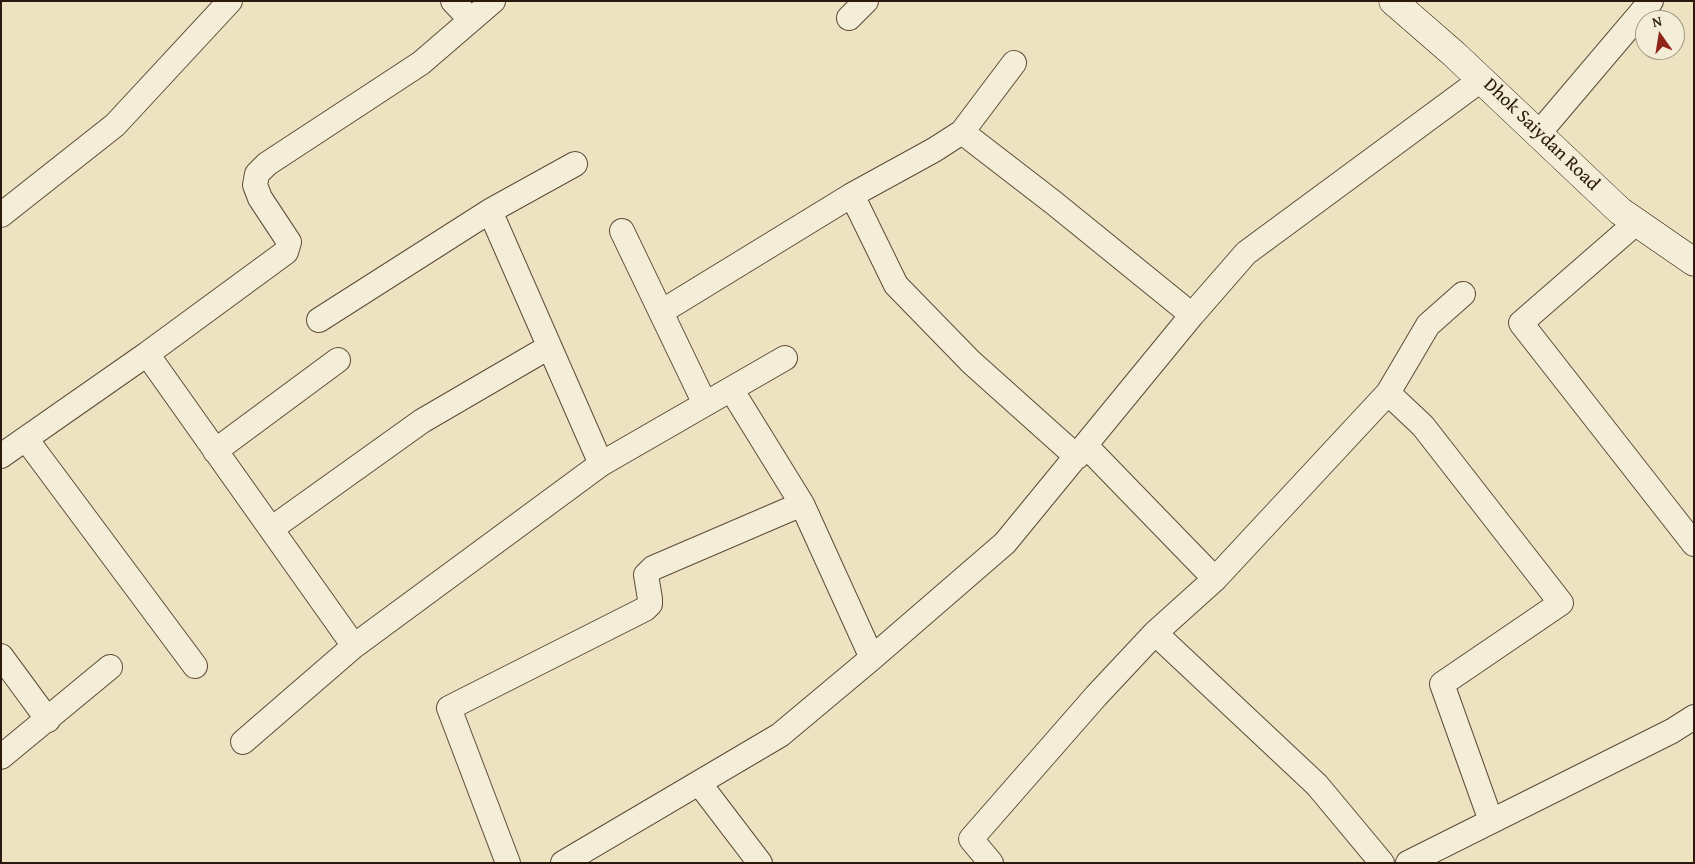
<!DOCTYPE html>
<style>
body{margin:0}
#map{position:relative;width:1695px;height:864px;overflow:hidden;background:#eee3c1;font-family:"Gentium Book Plus",serif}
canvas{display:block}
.frame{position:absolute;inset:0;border:2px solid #2c180c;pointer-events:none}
.north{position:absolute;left:1635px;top:10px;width:50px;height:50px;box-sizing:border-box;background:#f4edd7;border:1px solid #a49886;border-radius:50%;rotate:347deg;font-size:14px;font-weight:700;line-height:20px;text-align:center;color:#2c180c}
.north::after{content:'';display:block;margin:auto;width:18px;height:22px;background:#8f2418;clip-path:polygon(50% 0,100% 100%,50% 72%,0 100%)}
</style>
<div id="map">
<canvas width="1695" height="864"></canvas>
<div class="frame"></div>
<div class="north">N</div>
</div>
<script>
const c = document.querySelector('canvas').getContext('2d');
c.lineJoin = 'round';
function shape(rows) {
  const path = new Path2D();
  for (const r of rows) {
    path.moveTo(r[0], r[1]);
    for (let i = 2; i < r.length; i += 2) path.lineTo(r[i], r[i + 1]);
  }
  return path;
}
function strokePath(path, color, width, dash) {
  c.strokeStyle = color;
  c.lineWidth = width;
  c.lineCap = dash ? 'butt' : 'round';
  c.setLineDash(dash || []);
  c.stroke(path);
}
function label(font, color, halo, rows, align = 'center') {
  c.font = font + ' "Gentium Book Plus",serif';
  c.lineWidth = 4;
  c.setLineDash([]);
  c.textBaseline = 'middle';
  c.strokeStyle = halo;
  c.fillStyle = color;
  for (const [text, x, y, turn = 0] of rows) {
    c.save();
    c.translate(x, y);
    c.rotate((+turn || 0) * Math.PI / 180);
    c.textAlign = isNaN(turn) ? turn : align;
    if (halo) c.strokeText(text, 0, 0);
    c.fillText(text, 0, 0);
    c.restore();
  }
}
const minor = shape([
 [453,1,470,19],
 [849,18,866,1],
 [962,132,1054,203,1192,315],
 [1539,133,1651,1],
 [852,195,896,285,971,362,1077,457],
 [490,211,601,464],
 [1,215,115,125,230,1],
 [1637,222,1521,323,1694,544],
 [622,231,705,404],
 [661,312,852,195,934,150,962,132,1014,63],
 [319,320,490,211,575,164],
 [147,354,354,646],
 [731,389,802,504,872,658],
 [1388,393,1423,426,1561,603,1442,684,1491,821],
 [26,439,195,666],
 [1086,446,1215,579,1388,393,1428,325,1463,294],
 [215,451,338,360],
 [1,456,147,354,286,252,289,242,260,198,255,185,257,174,267,164,421,63,493,1],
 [271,529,422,421,549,347],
 [1155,633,1317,785,1382,863],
 [1,656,48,720],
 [243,742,354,646,601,464,785,358],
 [1,757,110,667],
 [699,783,760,863],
 [508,863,449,708,645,609,650,604,650,599,646,575,653,568,802,504],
 [563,863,780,735,872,658,1005,543,1192,315,1246,253,1482,79],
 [991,863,971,839,1096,696,1155,633,1215,579],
 [1408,863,1672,731,1694,717]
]);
const secondary = shape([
 [1393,1,1454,54,1620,211,1694,262]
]);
strokePath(minor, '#5c4b39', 26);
strokePath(secondary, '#2c180c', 29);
strokePath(minor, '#f4edd7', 24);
strokePath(secondary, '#f4edd7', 28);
label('19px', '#2c180c', '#f4edd7', [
 ["Dhok Saiydan Road",1541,135,44]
]);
</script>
